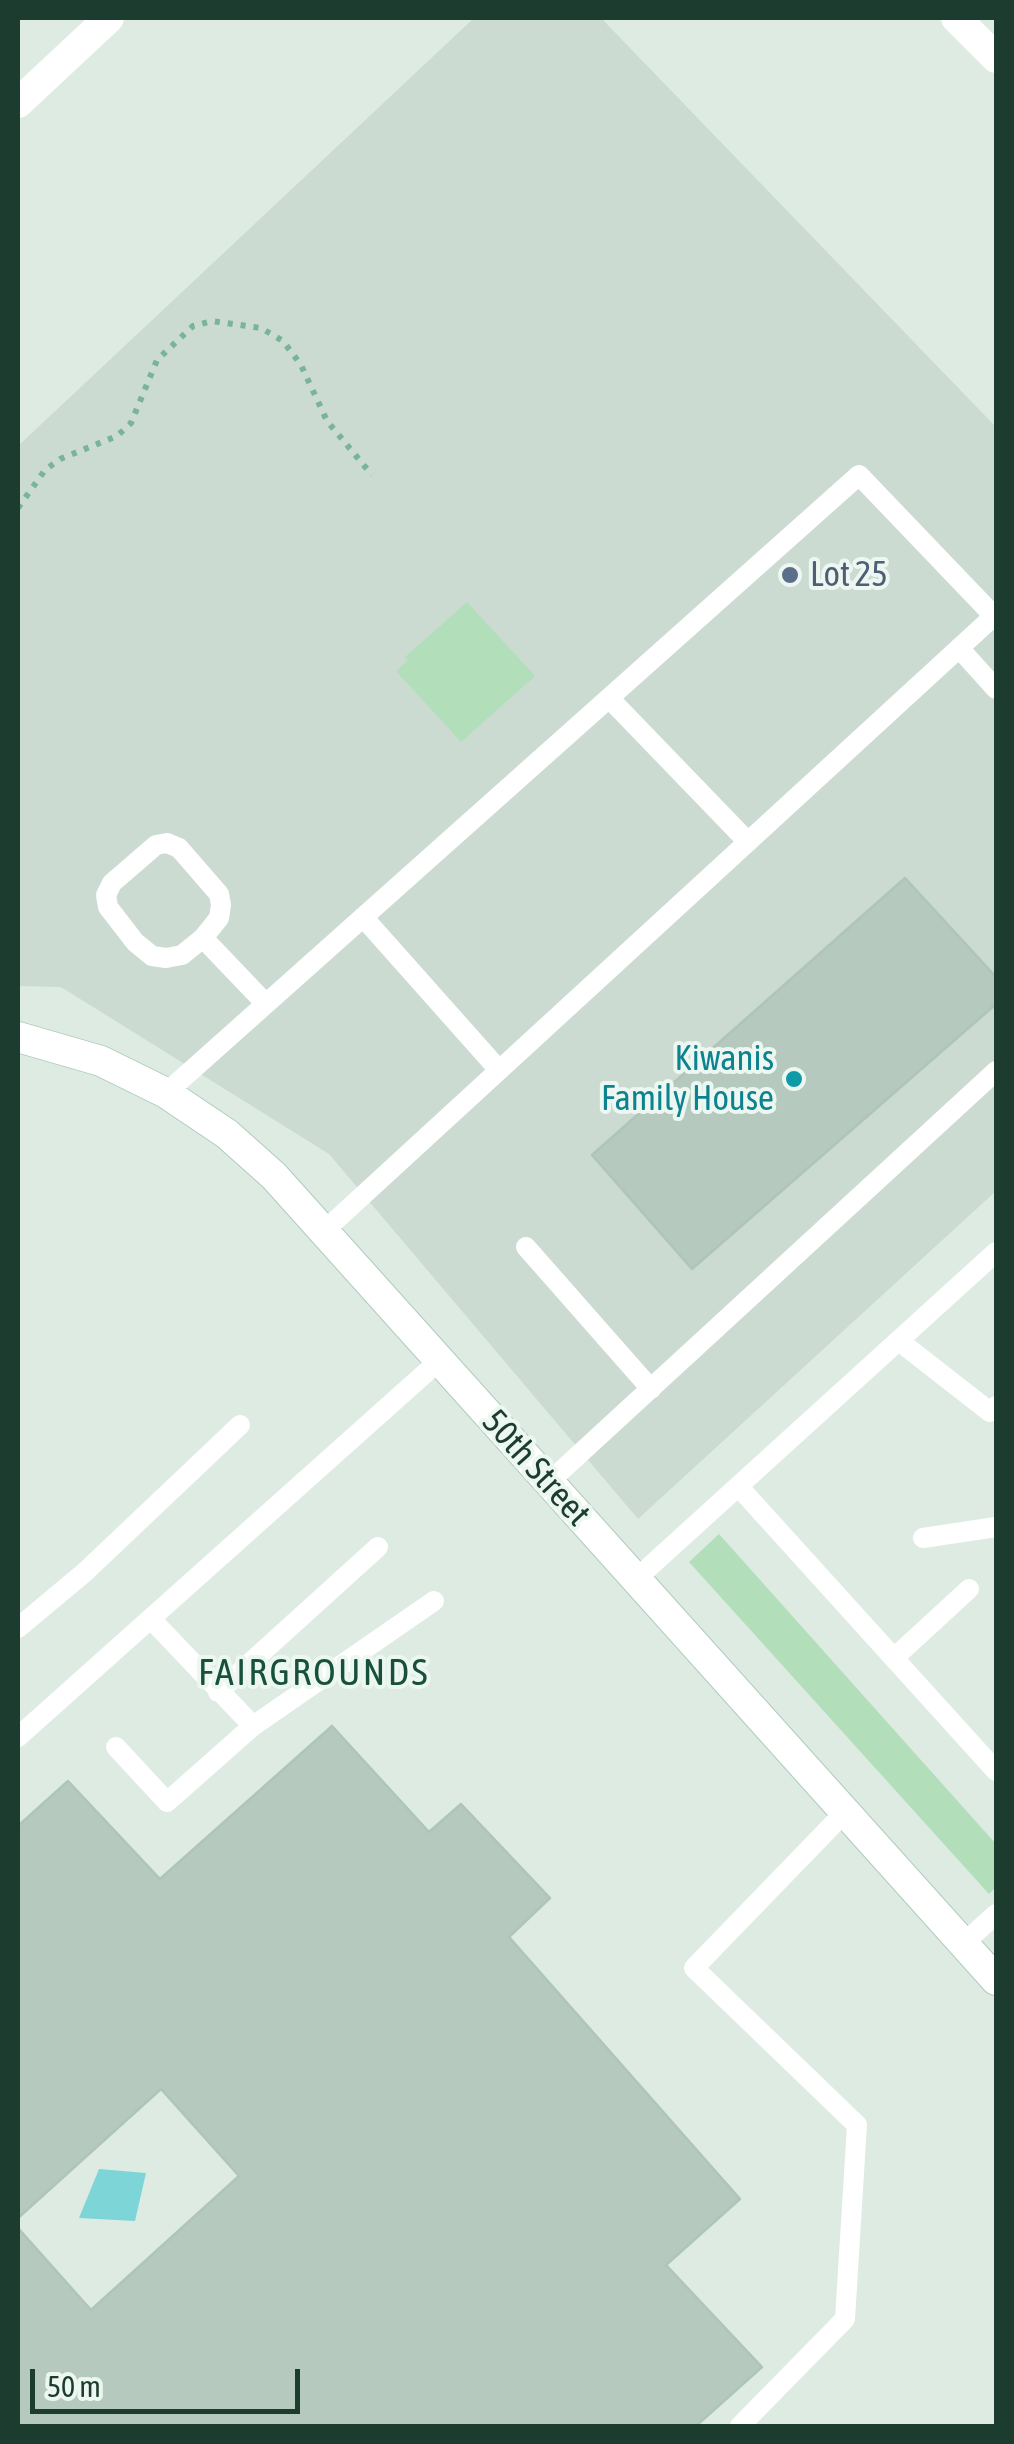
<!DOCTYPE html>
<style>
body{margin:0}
#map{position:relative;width:1014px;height:2444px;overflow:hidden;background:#ddebe3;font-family:"Asap Condensed",sans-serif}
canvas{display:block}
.frame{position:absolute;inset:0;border:20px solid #1d3c30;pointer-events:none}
.scale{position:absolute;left:30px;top:2369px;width:270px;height:45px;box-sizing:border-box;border:5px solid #1d3c30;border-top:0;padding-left:12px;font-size:30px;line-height:35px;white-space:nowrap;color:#1d3c30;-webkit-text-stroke:8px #edf7f1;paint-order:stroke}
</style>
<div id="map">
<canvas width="1014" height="2444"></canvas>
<div class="frame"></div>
<div class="scale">50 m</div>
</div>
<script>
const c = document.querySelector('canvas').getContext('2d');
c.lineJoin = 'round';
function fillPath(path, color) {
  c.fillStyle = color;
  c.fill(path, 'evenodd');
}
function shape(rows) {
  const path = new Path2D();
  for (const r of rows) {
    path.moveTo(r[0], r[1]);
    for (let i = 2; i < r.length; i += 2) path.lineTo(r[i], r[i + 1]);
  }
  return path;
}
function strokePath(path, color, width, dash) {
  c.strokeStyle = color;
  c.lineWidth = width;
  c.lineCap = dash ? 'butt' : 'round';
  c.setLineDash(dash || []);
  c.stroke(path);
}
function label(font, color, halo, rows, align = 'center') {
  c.font = font + ' "Asap Condensed",sans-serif';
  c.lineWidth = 8;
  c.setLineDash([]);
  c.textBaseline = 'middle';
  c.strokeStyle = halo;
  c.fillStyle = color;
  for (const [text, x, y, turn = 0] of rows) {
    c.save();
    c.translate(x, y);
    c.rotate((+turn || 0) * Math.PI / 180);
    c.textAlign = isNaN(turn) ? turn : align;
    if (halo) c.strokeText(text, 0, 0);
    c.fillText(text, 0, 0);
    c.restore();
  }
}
fillPath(shape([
 [474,18,601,18,996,427,996,1191,638,1519,329,1154,61,987,18,986,18,446]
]), '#cbdbd2');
fillPath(shape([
 [467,602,535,676,461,742,396,671,408,660,405,657],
 [719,1534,996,1844,996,1887,989,1894,689,1562]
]), '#b2dfb9');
fillPath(shape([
 [99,2169,146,2173,135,2221,79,2218]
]), '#7dd5d8');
const building = shape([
 [905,878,996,977,996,1004,692,1269,592,1155,905,878],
 [332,1726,429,1832,461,1804,550,1898,509,1937,740,2199,666,2265,762,2367,696,2426,18,2426,18,2228,91,2310,239,2176,161,2089,18,2218,18,1826,68,1781,160,1879,332,1726]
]);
fillPath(building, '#b5c9be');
strokePath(building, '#afc5b9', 2.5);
const secondary = shape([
 [18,1037,101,1061,166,1093,227,1134,274,1176,996,1980]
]);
strokePath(secondary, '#afccbe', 32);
strokePath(shape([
 [18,508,45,470,60,459,117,436,131,423,157,360,193,326,212,321,261,328,283,341,301,365,327,421,372,475]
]), '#79b399', 6, [5, 8]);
strokePath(shape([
 [959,648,996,689],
 [609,698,748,842],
 [167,843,179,848,219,894,221,905,219,918,203,938,182,955,166,958,152,956,135,942,108,907,106,895,112,883,156,845,167,843],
 [363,917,499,1070],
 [203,938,266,1004],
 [166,1093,859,475,994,616,324,1231],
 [526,1247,651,1389],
 [899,1341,990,1412,996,1406],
 [549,1482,996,1071],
 [738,1486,996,1771],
 [923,1538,996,1527],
 [636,1579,996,1252],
 [151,1619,253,1726],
 [18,1628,85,1572,240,1425],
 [894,1658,969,1589],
 [218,1692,378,1547],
 [18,1737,440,1360],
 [116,1747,167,1802,253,1726,434,1601],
 [964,1943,996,1914],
 [740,2426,845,2319,857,2125,694,1968,845,1812]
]), '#fff', 20);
strokePath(shape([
 [956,18,996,58],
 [18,103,109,18]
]), '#fff', 30);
strokePath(secondary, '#fff', 30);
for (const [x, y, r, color] of [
 [790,575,10,"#5c6f8a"],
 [794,1079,10,"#0f9aa8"]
]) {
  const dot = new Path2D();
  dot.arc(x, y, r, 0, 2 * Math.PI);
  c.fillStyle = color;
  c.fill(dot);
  strokePath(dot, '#edf7f1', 4);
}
label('35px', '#4e5e75', '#edf7f1', [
 ["Lot 25",810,575]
], 'left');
label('35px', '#0d838f', '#edf7f1', [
 ["Kiwanis",774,1059],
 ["Family House",774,1099]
], 'right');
label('35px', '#1d3c30', '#edf7f1', [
 ["50th Street",536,1468,48]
]);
c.letterSpacing = '2.5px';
label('38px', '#17503b', '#edf7f1', [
 ["FAIRGROUNDS",314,1673]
]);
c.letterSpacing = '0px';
</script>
